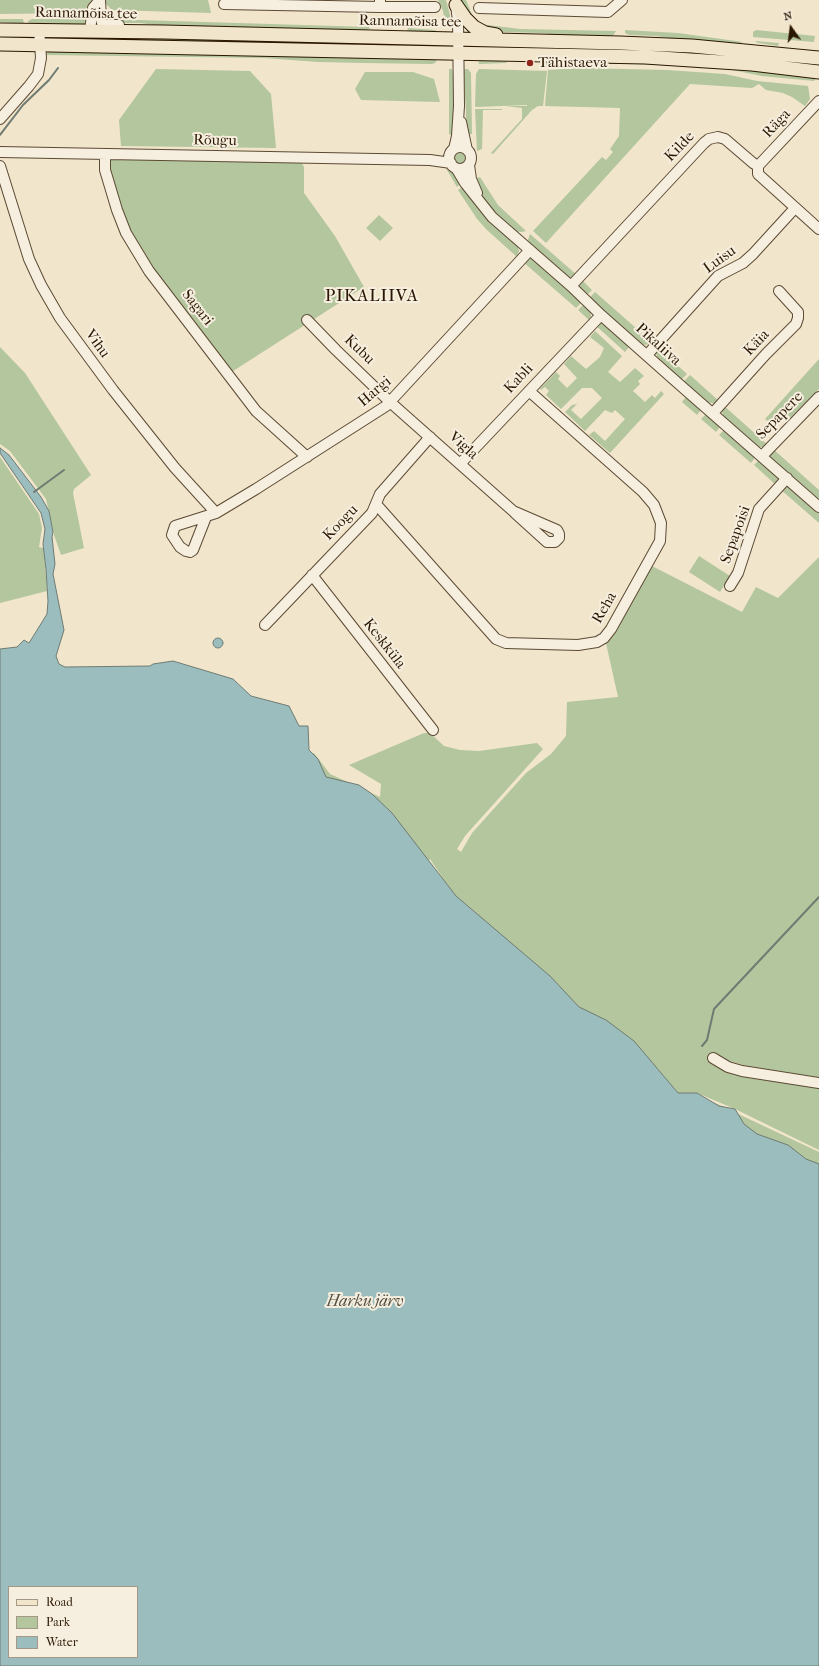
<!DOCTYPE html>
<meta charset="utf-8">
<style>
body{margin:0}
#map{position:relative;width:819px;height:1666px;overflow:hidden;background:#f1e5cc;font-family:"IM FELL French Canon",serif}
canvas{display:block}
.legend{position:absolute;left:8px;top:1586px;width:130px;height:72px;box-sizing:border-box;background:#f6eede;border:1px solid #a59886;margin:0;padding:5px 7px;list-style:none;font-size:12px;color:#2b1701}
.legend li{display:flex;align-items:center;gap:8px;height:20px}
.legend b{width:20px;border:1px solid #a59886}
.north{position:absolute;left:771px;top:8px;width:40px;height:40px;-webkit-text-stroke:3px #f6eede;paint-order:stroke;rotate:346deg;font-size:11px;font-weight:700;line-height:16px;text-align:center;color:#2b1701}
.north::after{content:'';display:block;margin:auto;width:14px;height:18px;background:#2b1701;clip-path:polygon(50% 0,100% 100%,50% 72%,0 100%)}
</style>
<div id="map">
<canvas width="819" height="1666"></canvas>
<ul class="legend">
<li><b style="height:5px;background:#f1e5cc"></b>Road</li>
<li><b style="height:11px;background:#b3c69d"></b>Park</li>
<li><b style="height:11px;background:#9cbdbe"></b>Water</li>
</ul>
<div class="north">N</div>
</div>
<script>
const c = document.querySelector('canvas').getContext('2d');
c.lineJoin = 'round';
function fillPath(path, color) {
  c.fillStyle = color;
  c.fill(path, 'evenodd');
}
function shape(rows) {
  const path = new Path2D();
  for (const r of rows) {
    if (r.length === 3) {
      path.moveTo(r[0] + r[2], r[1]);
      path.arc(r[0], r[1], r[2], 0, 2 * Math.PI);
      continue;
    }
    path.moveTo(r[0], r[1]);
    for (let i = 2; i < r.length; i += 2) path.lineTo(r[i], r[i + 1]);
  }
  return path;
}
function strokePath(path, color, width, dash) {
  c.strokeStyle = color;
  c.lineWidth = width;
  c.lineCap = dash ? 'butt' : 'round';
  c.setLineDash(dash || []);
  c.stroke(path);
}
function label(font, color, halo, rows, align = 'center') {
  c.font = font + ' "IM FELL French Canon",serif';
  c.lineWidth = 4;
  c.setLineDash([]);
  c.textBaseline = 'middle';
  c.strokeStyle = halo;
  c.fillStyle = color;
  for (const [text, x, y, turn = 0] of rows) {
    c.save();
    c.translate(x, y);
    c.rotate((+turn || 0) * Math.PI / 180);
    c.textAlign = isNaN(turn) ? turn : align;
    if (halo) c.strokeText(text, 0, 0);
    c.fillText(text, 0, 0);
    c.restore();
  }
}
fillPath(shape([
 [0,0,93,0,82,13,0,14],
 [105,0,208,0,211,13,112,10,104,2],
 [438,0,446,0,450,15,450,26,445,24,443,11],
 [459,0,466,0,475,22],
 [73,17,89,20,83,25,29,24,28,21,32,19],
 [0,19,23,19,24,24,0,22],
 [106,19,369,27,370,29,355,32,169,27,140,23,112,23],
 [480,24,520,29,616,31,612,37,576,37,541,33,500,32],
 [408,28,435,30,437,32,428,34,407,31],
 [625,30,678,33,743,42,737,44,690,41,656,36,629,35,625,33],
 [756,30,815,36,814,42,753,37,753,32],
 [191,37,403,42,404,45,376,48,114,41],
 [755,41,779,43,778,46,758,43],
 [50,51,437,57,437,60,435,63,432,64,363,63,318,62,264,58,45,55],
 [478,58,507,62,506,63,479,64],
 [562,59,686,64,817,77,814,81,762,76,727,69,673,65,572,63,544,65,544,62],
 [579,68,667,70,725,74,757,81,808,86,810,99,805,106,792,97,783,93,766,90,759,84,752,88,690,84,546,243,533,231,602,157,606,160,613,152,610,149,619,136,620,108,545,106,548,70],
 [156,69,250,71,271,94,276,148,121,146,119,120],
 [449,69,452,69,453,75,454,134,451,135,449,134],
 [463,69,468,69,471,73,472,134,466,134,466,111],
 [479,69,547,71,543,106,538,106,532,110,493,154,491,153,522,119,522,108,506,106,527,106,527,105,476,107,475,106,476,74],
 [365,72,413,72,434,79,440,102,361,100,355,89],
 [475,109,502,109,502,110,483,110,482,149,477,151],
 [460,158,5.5],
 [112,157,301,161,304,167,304,193,335,236,364,287,230,373,138,248,121,212,108,163],
 [444,165,448,166,462,183,457,187],
 [480,177,498,205,526,231,521,232,514,231,498,216,485,200,474,179],
 [464,186,518,247,519,251,517,257,487,230,477,219,458,190],
 [379,215,393,228,380,241,366,228],
 [530,234,578,276,573,278,566,277,530,245,528,240],
 [530,258,534,260,582,302,576,308,522,261],
 [581,279,592,290,586,296,581,292,579,287],
 [595,292,653,343,645,345,640,343,589,298],
 [584,304,590,309,591,316,590,321,578,310],
 [602,321,629,344,629,347,625,352,594,324],
 [595,331,622,356,608,372,620,382,635,368,644,376,638,381,640,384,633,391,645,402,652,395,655,398,661,391,664,394,610,453,589,435,594,431,605,441,625,419,615,410,612,413,605,410,585,431,565,412,572,405,577,404,571,410,581,419,602,398,592,388,582,388,561,409,546,395,549,391,545,387,541,390,540,389,556,372,560,376,558,379,567,388,577,378,564,364,571,356,586,369,600,357,604,348,590,337],
 [656,346,687,374,681,380,658,359,655,350],
 [0,347,25,373,91,475,74,489,73,493,84,548,61,555,54,535,46,499,10,451,0,444],
 [819,359,819,389,791,417,772,424,765,419],
 [690,375,719,401,716,404,707,402,683,382],
 [685,398,688,398,701,410,697,415,682,402],
 [723,405,768,445,766,447,757,447,723,416,722,411],
 [706,414,720,427,716,432,701,419],
 [724,430,754,454,754,459,751,463,719,435],
 [772,448,819,490,819,502,772,461,769,454],
 [0,457,39,514,42,528,39,547,43,548,44,551,47,591,0,603],
 [758,461,761,461,781,479,777,486,754,465],
 [788,485,819,512,819,523,780,489],
 [699,556,730,576,720,592,689,572],
 [819,557,819,1078,750,1067,719,1058,715,1064,819,1085,819,1150,735,1109,697,1093,678,1093,648,1058,621,1034,511,964,431,865,444,880,430,859,424,866,342,811,308,755,314,753,330,774,380,797,381,784,349,765,424,733,430,733,444,746,460,750,479,751,537,743,543,749,465,836,457,849,461,852,472,833,526,773,551,754,566,736,567,702,618,697,606,643,652,566,742,612,756,587,778,598],
 [698,1095,819,1152,819,1186,697,1116,676,1096]
]), '#b3c69d');
const water = shape([
 [0,448,9,455,41,497,49,511,53,532,52,537,55,564,53,574,64,630,56,656,59,664,65,667,150,666,153,664,173,661,233,679,251,696,289,706,299,726,308,726,309,750,318,759,326,777,359,785,372,794,392,813,456,896,550,976,579,1007,606,1020,634,1041,678,1093,697,1093,719,1106,735,1109,744,1124,757,1134,788,1145,806,1159,819,1164,819,1666,0,1666,0,649,17,647,24,640,29,643,47,614,48,601,46,569,43,544,45,529,41,513,0,453,0,448],
 [9,1587,137,1587,137,1657,9,1657,9,1587],
 [218,643,5]
]);
fillPath(water, '#9cbdbe');
strokePath(water, '#6f7b72', 1);
strokePath(shape([
 [0,135,23,105,49,80,58,68],
 [34,492,64,470],
 [702,1046,707,1040,714,1009,819,897]
]), '#6f7b72', 2);
const minor = shape([
 [100,0,101,18,102,23,106,25,119,25],
 [380,0,380,7,435,7],
 [224,4,380,7],
 [479,8,608,12,622,0],
 [90,30,93,8,100,0],
 [0,119,29,86,38,74,41,58,39,29],
 [461,122,467,150],
 [460,158,11],
 [454,149,457,136,459,106,458,20,456,6],
 [0,152,430,160,451,163],
 [105,154,105,170,117,210,126,233,149,271,256,411,307,457],
 [469,165,471,179,477,193],
 [0,166,29,259,41,285,60,318,113,390,175,468,216,513],
 [758,166,819,101],
 [456,168,465,183,492,217,571,286,601,315,680,385,819,507],
 [571,286,704,143,709,139,718,137,725,139,753,163,758,166,758,174,819,229],
 [307,320,336,350,390,402,513,511,557,530,559,534,559,538,555,542,547,542,515,513],
 [647,355,718,276,743,263,753,254,795,208],
 [713,413,766,354,796,324,798,318,798,312,779,291],
 [762,456,819,397],
 [460,464,601,315],
 [376,504,496,639,506,643,578,645,597,642,604,638,611,629,660,541,661,523,654,505,643,492,529,391],
 [206,517,193,550,190,552,186,551,180,547,172,535,175,526,216,513,256,489,386,406,530,250],
 [312,575,433,730],
 [730,586,738,573,759,509,787,478],
 [265,625,372,513,380,494,430,437],
 [713,1058,728,1067,742,1071,819,1083]
]);
const major = shape([
 [456,5,465,18,474,27,485,33,496,35],
 [0,30,164,32,620,43,692,46,819,58],
 [0,44,645,57,752,64,819,72]
]);
strokePath(minor, '#5c4a34', 12);
strokePath(major, '#2b1701', 15);
strokePath(minor, '#f6eede', 10);
strokePath(major, '#f1e5cc', 13);
for (const [x, y, r, color] of [
 [530,63,4,"#8f2418"]
]) {
  const dot = new Path2D();
  dot.arc(x, y, r, 0, 2 * Math.PI);
  c.fillStyle = color;
  c.fill(dot);
  strokePath(dot, '#f6eede', 1.5);
}
label('15px', '#2b1701', '#f6eede', [
 ["Rannamõisa tee",86,14,1],
 ["Rannamõisa tee",410,22,1],
 ["Räga",777,124,-47],
 ["Rõugu",215,141,1],
 ["Kilde",680,147,-46],
 ["Luisu",720,260,-36],
 ["Sagari",197,308,52],
 ["Käia",757,343,-46],
 ["Vihu",97,344,54],
 ["Pikaliiva",658,345,42],
 ["Kubu",359,350,44],
 ["Kabli",519,379,-47],
 ["Hargi",375,392,-40],
 ["Sepapere",780,416,-46],
 ["Vigla",463,446,42],
 ["Koogu",341,523,-46],
 ["Sepapoisi",736,535,-70],
 ["Reha",605,608,-60],
 ["Keskküla",384,644,52]
]);
label('15px', '#2b1701', '#f6eede', [
 ["Tähistaeva",538,63]
], 'left');
label('italic 16px', '#535143', '#f6eede', [
 ["Harku järv",365,1302]
]);
c.letterSpacing = '1px';
label('17px', '#2b1701', '#f6eede', [
 ["PIKALIIVA",372,297]
]);
c.letterSpacing = '0px';
</script>
